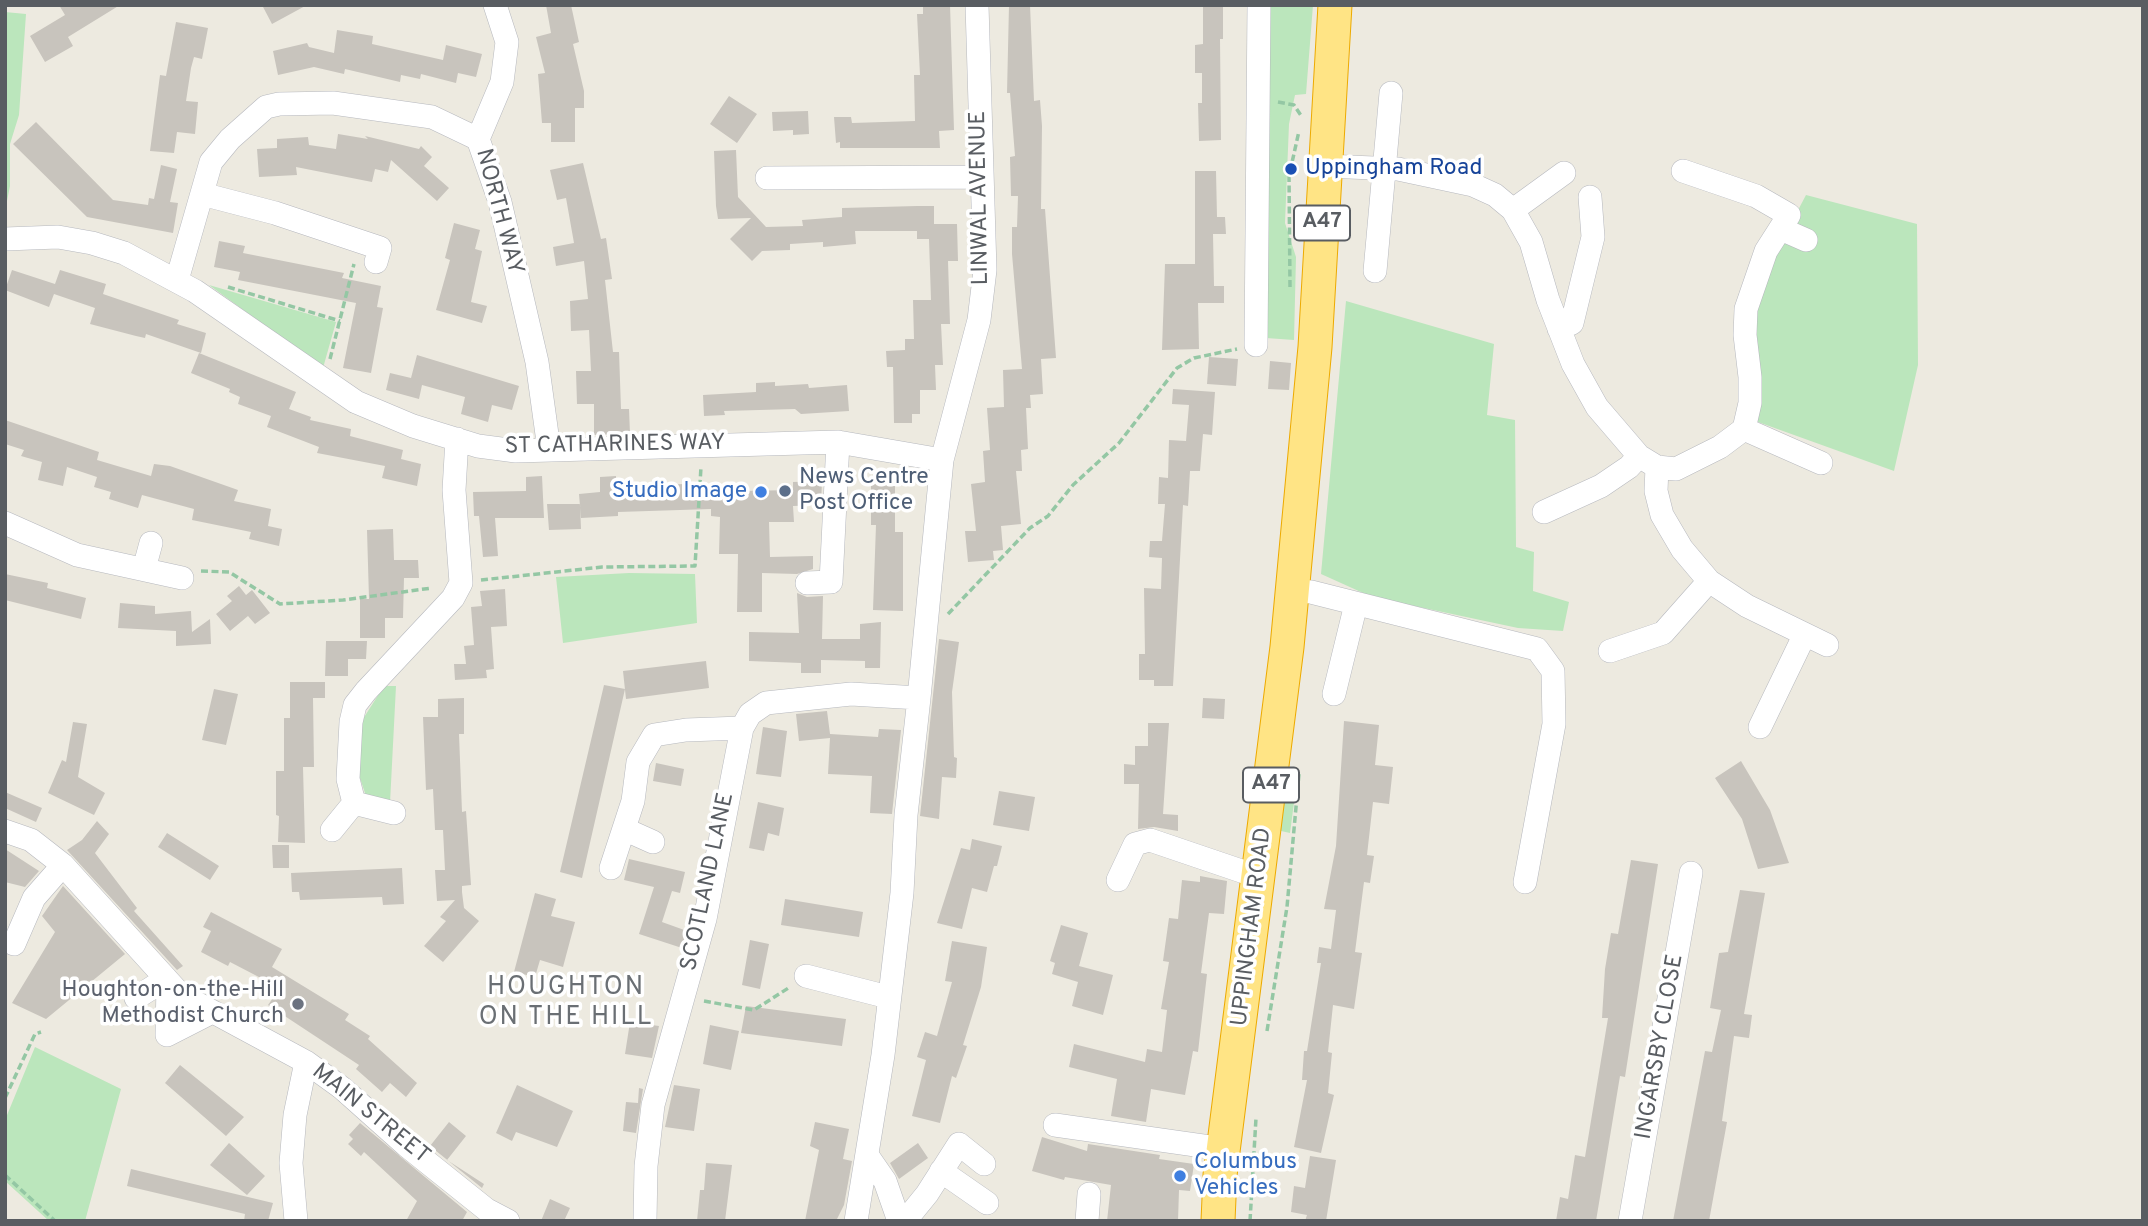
<!DOCTYPE html>
<style>
body{margin:0}
#map{position:relative;width:2148px;height:1226px;overflow:hidden;background:#edeae0;font-family:Overpass,sans-serif}
canvas{display:block}
.frame{position:absolute;inset:0;border:7px solid #595d62;pointer-events:none}
</style>
<div id="map">
<canvas width="2148" height="1226"></canvas>
<div class="frame"></div>
</div>
<script>
const c = document.querySelector('canvas').getContext('2d');
c.lineJoin = 'round';
function fillPath(path, color) {
  c.fillStyle = color;
  c.fill(path, 'evenodd');
}
function shape(rows) {
  const path = new Path2D();
  for (const r of rows) {
    path.moveTo(r[0], r[1]);
    for (let i = 2; i < r.length; i += 2) path.lineTo(r[i], r[i + 1]);
  }
  return path;
}
function strokePath(path, color, width, dash) {
  c.strokeStyle = color;
  c.lineWidth = width;
  c.lineCap = dash ? 'butt' : 'round';
  c.setLineDash(dash || []);
  c.stroke(path);
}
function label(font, color, halo, rows, align = 'center') {
  c.font = font + ' Overpass,sans-serif';
  c.lineWidth = 7;
  c.setLineDash([]);
  c.textBaseline = 'middle';
  c.strokeStyle = halo;
  c.fillStyle = color;
  for (const [text, x, y, turn = 0] of rows) {
    c.save();
    c.translate(x, y);
    c.rotate((+turn || 0) * Math.PI / 180);
    c.textAlign = isNaN(turn) ? turn : align;
    if (halo) c.strokeText(text, 0, 0);
    c.fillText(text, 0, 0);
    c.restore();
  }
}
fillPath(shape([
 [1270,5,1313,5,1306,94,1295,95,1289,124,1285,223,1296,257,1294,340,1266,338],
 [5,12,26,14,19,115,10,144,10,186,5,211],
 [1806,195,1917,224,1918,365,1894,471,1758,422,1755,313,1775,254],
 [209,285,336,322,323,368],
 [1346,301,1494,344,1487,415,1515,420,1516,547,1534,552,1533,591,1569,602,1563,631,1518,628,1372,597,1321,574],
 [629,573,695,574,697,623,563,643,556,577],
 [384,686,396,686,390,803,366,796,359,775,361,722],
 [1292,771,1298,772,1290,833,1281,831,1276,823,1283,781],
 [35,1047,121,1089,85,1221,49,1221,5,1181,5,1120]
]), '#bbe6bc');
fillPath(shape([
 [59,5,120,5,68,37,73,46,45,62,30,36,65,15],
 [262,5,307,5,272,24],
 [546,5,571,5,579,42,573,44,584,91,584,108,575,108,575,142,551,142,551,123,542,123,538,74,545,73,536,37,551,33],
 [923,5,950,5,954,130,939,131,940,148,840,148,840,142,836,143,834,117,851,117,852,123,915,121,914,75,920,75,917,14,923,14],
 [1009,5,1030,5,1034,101,1040,100,1042,126,1041,209,1045,209,1056,358,1041,359,1043,394,1030,395,1031,408,1026,408,1028,449,1021,450,1022,471,1016,471,1021,524,1001,526,1003,550,993,551,994,560,968,562,965,531,976,531,971,484,985,482,983,451,990,450,987,408,1004,407,1003,370,1022,369,1012,254,1012,227,1017,227,1018,196,1011,196,1010,157,1015,156,1010,93,1007,93],
 [1203,5,1223,5,1223,39,1220,39,1221,140,1199,141,1198,103,1202,103,1202,73,1195,73,1195,45,1203,44],
 [176,22,208,28,202,59,194,57,191,68,186,101,198,102,195,134,177,132,174,153,150,151,160,75,166,76],
 [337,30,373,36,372,44,443,60,446,45,482,54,476,77,458,73,456,83,421,74,420,79,401,75,400,82,345,69,344,74,314,67,278,75,273,51,307,43,309,47,334,53],
 [729,96,757,114,737,143,710,124],
 [808,111,809,134,793,135,793,130,773,131,772,112],
 [36,122,113,200,148,205,149,198,154,199,161,165,177,169,170,202,178,203,173,233,87,217,13,144],
 [338,134,368,139,365,136,419,149,421,146,432,157,424,166,449,188,437,201,391,160,388,172,375,169,372,182,296,167,297,175,259,177,257,149,277,148,277,139,308,137,309,145,336,149],
 [736,150,738,197,766,227,803,226,802,220,842,217,842,208,917,206,934,206,934,224,957,224,958,261,948,261,950,324,941,324,943,365,935,365,936,390,920,390,920,414,912,414,912,423,894,423,893,367,887,367,886,351,905,350,905,339,914,339,913,300,931,300,929,239,917,239,917,231,855,231,856,244,823,247,823,242,790,244,790,250,762,251,752,261,730,239,751,218,718,219,716,206,714,151],
 [583,163,601,239,606,238,612,279,605,280,613,352,619,352,621,409,629,409,630,434,594,435,594,404,577,404,576,371,591,371,589,330,571,331,570,301,588,299,584,261,556,266,553,247,574,243,566,198,557,200,550,170],
 [1195,171,1216,171,1217,217,1225,217,1226,234,1213,234,1214,286,1224,286,1224,303,1198,303,1199,349,1162,350,1165,264,1195,264],
 [454,223,480,230,475,249,482,251,471,302,487,306,482,323,436,310,450,260,445,258],
 [219,241,245,246,243,253,344,273,342,278,381,286,377,307,383,308,371,373,343,368,356,303,238,280,240,272,214,267],
 [12,270,55,284,60,270,106,284,103,294,179,320,177,324,206,333,201,353,146,334,145,338,136,336,90,324,95,308,54,294,49,307,5,290],
 [199,353,296,392,289,409,311,417,310,420,351,429,350,436,403,450,401,459,421,464,417,486,382,478,385,466,317,453,319,447,267,427,271,416,238,404,240,397,229,392,230,389,191,373],
 [417,355,519,386,512,410,492,405,488,422,461,414,465,397,422,385,419,399,386,390,390,373,411,378],
 [1209,357,1238,359,1236,386,1207,384],
 [1270,361,1291,363,1289,390,1268,389],
 [775,382,775,386,808,384,809,388,847,385,849,411,801,414,795,409,724,411,725,415,704,416,703,395,756,392,756,383],
 [1173,389,1215,392,1212,435,1203,434,1200,471,1190,471,1188,506,1183,505,1173,686,1154,686,1154,680,1139,680,1139,654,1145,654,1144,588,1161,589,1162,558,1149,557,1150,541,1162,541,1165,504,1158,504,1159,477,1168,478,1169,440,1186,441,1189,405,1172,404],
 [5,420,99,452,97,460,151,476,154,464,170,466,238,490,234,501,271,509,268,526,282,529,279,546,249,539,251,532,192,520,194,509,142,495,138,508,109,499,111,492,94,487,97,477,67,467,63,486,38,480,42,462,21,456,24,450,5,444],
 [542,476,544,518,495,518,498,556,483,557,479,516,474,516,473,492,526,491,526,477],
 [616,476,616,486,685,484,685,488,743,488,743,491,793,490,793,482,822,481,821,505,793,506,794,522,769,522,770,557,813,556,813,569,797,574,762,573,762,612,737,612,738,554,719,554,720,517,711,516,711,509,618,512,618,516,581,518,579,494,600,492,600,477],
 [871,479,895,479,895,532,903,532,903,611,873,610,876,525,871,525],
 [547,504,580,504,581,529,549,530],
 [393,529,394,560,418,560,419,578,404,578,403,618,385,618,385,638,360,638,360,599,369,599,367,530],
 [5,574,48,583,47,588,86,598,81,619,5,600],
 [239,586,246,595,252,590,270,613,255,624,248,616,230,631,216,614,232,601,227,596],
 [505,589,507,626,491,627,494,669,486,670,487,678,455,680,454,664,466,664,464,646,474,645,471,607,482,606,480,591],
 [797,593,807,597,823,596,822,639,860,639,860,624,881,622,880,668,865,668,865,661,821,660,821,673,801,673,801,663,749,661,749,632,799,633],
 [120,603,155,606,155,614,191,611,192,632,210,619,211,644,176,646,176,631,118,628],
 [939,639,959,642,952,692,954,757,957,758,956,778,942,777,939,819,920,816],
 [326,641,367,641,366,659,348,659,348,676,325,676],
 [706,661,709,688,626,699,623,671],
 [290,682,325,682,325,698,313,698,314,767,303,767,305,843,278,842,279,816,276,815,276,771,284,771,284,718,290,718],
 [604,685,625,689,582,878,560,872],
 [214,689,238,694,226,745,202,740],
 [464,698,464,734,459,734,462,812,466,811,471,885,462,886,462,892,464,908,479,921,443,962,424,946,446,921,440,917,455,900,437,901,435,870,445,870,443,830,435,830,433,789,426,790,423,717,438,717,438,699],
 [1203,698,1225,699,1224,719,1202,718],
 [827,711,830,734,878,737,879,729,901,730,892,814,870,813,872,776,828,774,830,738,799,741,796,714],
 [1344,721,1379,725,1375,765,1393,767,1389,804,1373,802,1367,855,1374,856,1370,883,1364,882,1355,952,1362,953,1354,1009,1333,1005,1328,1052,1332,1053,1328,1093,1334,1095,1321,1153,1294,1147,1307,1080,1302,1080,1304,1051,1307,1051,1321,963,1317,963,1319,947,1331,949,1336,910,1324,909,1336,846],
 [73,722,87,724,78,777,105,793,94,815,48,793,62,760,66,762],
 [1148,723,1169,723,1163,814,1178,815,1178,831,1154,827,1138,829,1139,784,1124,784,1124,764,1135,765,1135,746,1148,746],
 [763,727,787,731,781,777,756,774],
 [1741,761,1770,810,1789,863,1758,869,1742,819,1715,778],
 [656,763,684,769,681,786,653,781],
 [999,791,1035,797,1029,831,993,825],
 [5,792,42,808,36,822,5,808],
 [758,802,784,808,779,836,768,833,764,851,749,848],
 [97,821,109,834,95,853,137,908,134,911,183,966,177,970,67,850,82,840],
 [167,833,219,866,210,880,158,847],
 [972,839,1002,846,997,866,994,866,987,892,972,888,962,929,937,923,961,848,970,850],
 [272,845,289,845,289,868,273,868],
 [5,849,39,871,25,887,5,882],
 [629,859,685,872,680,893,672,891,662,922,687,931,682,948,639,934,654,887,624,880],
 [1631,860,1658,864,1625,1077,1620,1076,1596,1221,1556,1221,1560,1197,1568,1199,1575,1155,1585,1157,1608,1018,1602,1018,1605,969,1611,933,1618,934],
 [402,868,404,904,383,905,382,897,300,900,299,892,292,892,291,873],
 [1200,876,1227,881,1224,914,1209,913,1201,973,1207,974,1198,1052,1193,1051,1185,1095,1151,1089,1146,1122,1111,1116,1117,1079,1069,1067,1074,1044,1145,1062,1147,1049,1162,1052,1167,1010,1161,1009,1169,962,1163,961,1169,918,1178,919,1182,880,1200,882],
 [63,886,125,954,46,1019,12,1003,55,932,42,916],
 [1740,890,1765,893,1744,1014,1752,1015,1749,1038,1734,1036,1722,1121,1727,1122,1709,1221,1673,1221,1705,1051,1712,1052,1721,1010,1710,1008,1719,953,1728,952],
 [535,893,556,899,551,916,575,922,563,967,540,960,535,977,514,972],
 [785,899,863,912,859,937,781,925],
 [211,912,282,949,272,967,349,1014,345,1020,370,1036,368,1039,417,1083,406,1097,390,1083,382,1092,356,1069,359,1065,268,1005,280,988,230,962,228,966,201,952,211,931,203,927],
 [1061,925,1088,933,1079,966,1113,975,1103,1015,1072,1006,1078,982,1052,974,1055,963,1050,961],
 [750,940,769,944,760,989,742,985],
 [952,941,987,947,981,987,963,1045,967,1046,956,1078,952,1076,940,1123,912,1116,926,1060,917,1057,925,1032,937,1036,952,982,945,981],
 [746,1006,846,1019,842,1046,741,1033],
 [630,1022,659,1026,652,1058,625,1054],
 [710,1025,739,1031,731,1070,703,1064],
 [180,1065,244,1117,226,1136,165,1083],
 [517,1085,573,1111,557,1147,516,1132,512,1141,496,1133],
 [674,1085,700,1089,694,1131,665,1127],
 [639,1088,643,1089,636,1133,623,1131,626,1102,638,1103],
 [449,1122,466,1136,447,1160,484,1184,482,1188,430,1146],
 [815,1122,849,1129,843,1159,852,1161,844,1205,836,1221,805,1221,819,1150,810,1146],
 [360,1123,467,1212,462,1221,406,1221,417,1201,364,1152,361,1156,348,1144,353,1139,349,1135],
 [1042,1137,1087,1151,1088,1144,1160,1155,1159,1159,1194,1164,1190,1191,1179,1190,1178,1221,1107,1221,1111,1185,1065,1177,1064,1180,1032,1171],
 [229,1143,265,1176,247,1195,210,1165],
 [918,1143,928,1158,899,1179,890,1163],
 [1310,1156,1336,1160,1326,1221,1305,1221,1307,1215,1291,1212,1294,1186,1305,1188],
 [706,1163,732,1165,725,1221,697,1221,700,1190,704,1190],
 [131,1169,273,1203,268,1221,244,1221,245,1214,127,1186],
 [550,1199,570,1208,564,1221,541,1221]
]), '#c8c4bd');
const minor = shape([
 [478,139,502,82,507,42,495,5],
 [1325,166,1398,169,1473,185,1495,195,1513,210,1531,242,1548,300,1573,364,1597,407,1639,456,1657,467,1676,469,1720,447,1744,429,1750,403,1750,377,1745,335,1746,309,1766,251,1789,215,1756,196,1683,171],
 [767,178,981,177],
 [202,194,275,213,380,248,376,262],
 [1513,210,1564,173],
 [1781,229,1806,240],
 [5,239,58,237,92,243,124,253,195,291,356,402,413,426,478,446,516,451,838,442,942,460],
 [1375,271,1391,93],
 [177,280,211,162,230,139,266,107,279,104,333,103,432,117,478,139,500,202,537,362,549,449],
 [1559,329,1572,323,1593,237,1590,197],
 [1256,345,1259,5],
 [1744,429,1821,463],
 [1657,467,1656,491,1662,515,1682,549,1709,581,1747,606,1827,645],
 [1544,512,1601,486,1629,467,1639,456],
 [5,523,77,555,182,578],
 [144,569,151,543],
 [807,583,831,582,838,442],
 [1291,590,1311,592,1537,649,1553,671,1554,724,1525,882],
 [1610,651,1663,633,1709,581],
 [1334,694,1356,604],
 [919,698,942,460,979,320,985,270,977,5],
 [1760,727,1804,636],
 [394,813,354,803,348,779,351,722,355,705,366,691,453,598,461,583,454,490,457,439],
 [624,829,653,842],
 [332,830,354,803],
 [5,831,31,840,63,865,180,994,306,1062,342,1088,407,1146,487,1210,508,1221],
 [611,868,633,801,638,762,654,735,686,730,742,728],
 [1118,880,1135,844,1150,840,1259,877],
 [14,944,34,898,63,865],
 [806,976,888,997],
 [168,984,167,1035,212,1012],
 [136,998,164,980],
 [1055,1125,1224,1149],
 [867,1155,885,1181,899,1221],
 [941,1171,987,1203],
 [296,1221,291,1163,295,1115,306,1062],
 [645,1221,646,1166,653,1105,705,919,742,728,750,714,766,703,851,694,919,698,906,815,902,893,883,1055,856,1221],
 [905,1221,927,1194,959,1144,984,1164],
 [1087,1221,1089,1194],
 [1630,1221,1691,873]
]);
const highway = shape([
 [1218,1221,1220,1175,1287,647,1315,347,1335,5]
]);
strokePath(minor, '#b6b8be', 24);
strokePath(highway, '#edaa00', 35);
strokePath(shape([
 [1278,102,1294,105,1302,117],
 [228,287,340,321],
 [1290,287,1289,176,1299,131],
 [330,359,354,264],
 [201,571,229,572,280,604,343,600,432,588],
 [481,580,602,567,695,566,701,467],
 [948,614,1030,528,1048,516,1073,485,1119,443,1177,368,1194,358,1237,349],
 [704,1001,754,1010,790,987],
 [1267,1031,1287,907,1299,774],
 [5,1098,35,1034,41,1032],
 [5,1175,55,1221],
 [1250,1221,1256,1118]
]), '#94c7a4', 3.5, [7, 3.5]);
strokePath(minor, '#fff', 23);
strokePath(highway, '#ffe485', 33);
for (const [x, y, r, color] of [
 [1291,169,7,"#1a4fb4"],
 [785,491,7,"#5c6f8a"],
 [761,492,7,"#3f7fe0"],
 [298,1004,7,"#6b7280"],
 [1180,1176,7,"#3f7fe0"]
]) {
  const dot = new Path2D();
  dot.arc(x, y, r, 0, 2 * Math.PI);
  c.fillStyle = color;
  c.fill(dot);
  strokePath(dot, '#fff', 2.5);
}
for (const [x, y, w] of [
 [1322,223,56],
 [1271,785,56]
]) {
  const box = new Path2D();
  box.roundRect(x - w / 2, y - 17.5, w, 35, 5);
  c.fillStyle = '#fff';
  c.fill(box);
  strokePath(box, '#595d62', 2);
}
label('bold 21px', '#595d62', null, [
 ["A47",1322,223],
 ["A47",1271,785]
]);
label('23px', '#164399', '#fff', [
 ["Uppingham Road",1305,169]
], 'left');
label('23px', '#595d62', '#fff', [
 ["LINWAL AVENUE",981,198,-91],
 ["NORTH WAY",498,212,75],
 ["ST CATHARINES WAY",615,446,-1],
 ["SCOTLAND LANE",709,882,-78],
 ["UPPINGHAM ROAD",1253,927,-83],
 ["INGARSBY CLOSE",1661,1047,-80],
 ["MAIN STREET",370,1115,39]
]);
label('23px', '#4e5e75', '#fff', [
 ["News Centre",799,478],
 ["Post Office",799,504]
], 'left');
label('23px', '#366cbe', '#fff', [
 ["Studio Image",747,492],
 ["Columbus",1194,1163,"left"],
 ["Vehicles",1194,1189,"left"]
], 'right');
label('23px', '#5b616d', '#fff', [
 ["Houghton-on-the-Hill",284,991],
 ["Methodist Church",284,1017]
], 'right');
c.letterSpacing = '2px';
label('26px', '#6a6f74', '#fff', [
 ["HOUGHTON",566,989],
 ["ON THE HILL",566,1019]
]);
c.letterSpacing = '0px';
</script>
